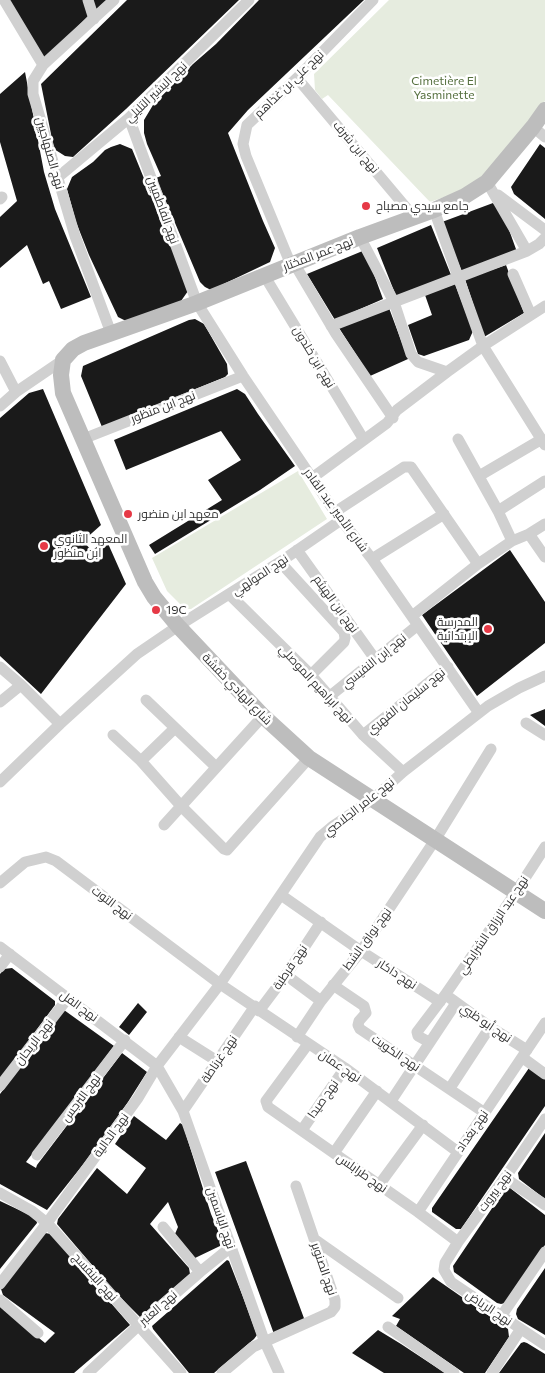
<!DOCTYPE html>
<html>
<head>
<meta charset="utf-8">
<style>
  body { margin:0 }
  canvas { display:block; background:#fff }
</style>
</head>
<body>
<canvas width="545" height="1373"></canvas>
<script>
const ctx = document.querySelector('canvas').getContext('2d');
ctx.lineJoin = 'round';
function paint(path, color) { ctx.fillStyle = color; ctx.fill(path, 'evenodd'); }
const toPath = rows => new Path2D(rows.map(r => 'M' + r).join(''));
function strokePath(path, color, width, dash) { ctx.strokeStyle = color; ctx.lineWidth = width; ctx.lineCap = dash ? 'butt' : 'round'; ctx.setLineDash(dash || []); ctx.stroke(path); }
function label(font, color, halo, rows, align = 'center') {
  ctx.font = font + ' Commissioner,Cairo,sans-serif'; ctx.lineWidth = 5; ctx.setLineDash([]); ctx.textBaseline = 'middle'; ctx.strokeStyle = halo; ctx.fillStyle = color; for (const [text, x, y, turn = 0] of rows) {
    ctx.save(); ctx.translate(x, y); ctx.rotate((+turn || 0) * Math.PI / 180); ctx.textAlign = isNaN(turn) ? turn : align; if (halo) ctx.strokeText(text, 0, 0); ctx.fillText(text, 0, 0); ctx.restore();
  }
}
paint(toPath([
  [389,0,545,0,545,101,498,164,481,180,459,192,430,202,328,95,322,99,315,90,314,74],
  [298,471,327,519,191,609,185,609,167,591,152,558]
]), '#e6ecdf');
paint(toPath([
  [9,0,84,0,90,14,44,61],
  [92,0,107,0,96,10],
  [127,0,239,0,126,109,73,157,65,156,54,149,41,84],
  [259,0,364,0,248,110,228,133,263,221,275,248,270,262,211,290,205,287,200,282,156,178,161,176,147,144,144,133,144,120,153,105,193,64,216,44],
  [25,72,44,172,55,209,91,297,61,309,49,281,43,284,27,245,0,268,0,217,17,201,0,142,0,94],
  [120,144,132,149,181,269,188,291,181,301,126,321,118,317,89,255,76,222,67,189,72,177,93,162,105,150,111,147],
  [540,144,545,148,545,219,514,194,511,187],
  [493,203,503,213,517,252,462,272,442,222],
  [431,225,451,275,396,296,377,248],
  [365,250,383,299,335,320,307,274],
  [506,265,524,313,484,337,465,279],
  [455,284,473,331,469,340,424,356,418,354,408,325,432,315,425,295],
  [389,308,408,359,370,376,339,328],
  [195,319,204,324,227,364,228,374,225,377,102,427,81,376,83,366,189,320],
  [43,389,101,525,83,541,92,551,106,539,126,584,41,694,0,656,0,418,29,393],
  [237,389,245,394,258,414,295,466,260,490,155,554,149,545,222,500,208,480,241,460,221,431,126,470,114,440],
  [510,550,545,602,545,643,477,696,422,615],
  [545,709,545,726,530,715],
  [12,968,55,1001,55,1005,0,1079,0,974,4,969],
  [138,1003,147,1012,129,1035,119,1027],
  [64,1010,114,1046,26,1162,36,1168,37,1165,122,1053,147,1072,128,1102,85,1162,47,1210,0,1184,0,1094],
  [529,1068,545,1079,545,1106,461,1229,456,1229,432,1212,432,1208],
  [134,1116,166,1140,180,1123,183,1125,211,1214,222,1240,220,1246,195,1258,175,1234,178,1227,168,1202,150,1224,189,1268,190,1274,140,1317,116,1293,57,1224,58,1219,97,1168,127,1194,146,1168,115,1144],
  [545,1133,545,1199,519,1179,518,1173],
  [246,1161,305,1321,274,1334,215,1172],
  [510,1188,545,1215,545,1245,505,1303,501,1304,497,1303,454,1272,453,1266,505,1189],
  [0,1201,36,1218,37,1223,0,1269],
  [45,1233,51,1234,130,1325,74,1373,0,1373,0,1306,45,1343,55,1333,3,1295,1,1289],
  [227,1260,229,1261,243,1297,257,1335,254,1339,214,1373,189,1373,153,1329,152,1326],
  [545,1268,545,1335,518,1319,516,1314,517,1309],
  [433,1277,508,1329,509,1337,485,1373,464,1373,396,1326,400,1319,392,1316],
  [378,1330,401,1344,445,1373,384,1373,352,1353],
  [524,1342,527,1343,545,1354,545,1373,499,1373,521,1343]
]), '#1a1a1a');
strokePath(toPath([
  [4,0,43,65],
  [88,0,94,19],
  [297,78,414,217],
  [129,118,197,303,243,376,335,512,372,559,479,713],
  [533,127,545,137],
  [57,178,129,118,249,0],
  [487,182,527,251],
  [498,195,545,230],
  [0,199,2,197],
  [434,210,483,346,545,445],
  [360,237,394,302,411,354,418,362,447,372],
  [294,263,336,334,393,418],
  [291,265,246,156,243,144,247,125,297,78,373,0],
  [513,274,531,315],
  [264,275,364,440],
  [331,326,527,251,539,244,545,238],
  [111,333,75,236,33,94,33,81,43,65,114,0],
  [0,361,16,392],
  [0,406,16,392,63,360],
  [83,439,243,376],
  [458,439,498,511,512,541],
  [479,476,542,439],
  [312,478,387,423,397,410,447,372,483,346,545,306],
  [498,511,545,481],
  [335,512,404,467,411,467,478,564],
  [529,534,545,557],
  [297,550,375,659],
  [372,559,444,514],
  [280,562,344,632,345,638,344,642,311,675],
  [230,595,311,675,363,735,403,772],
  [412,616,478,564,512,541,529,534,545,524],
  [0,667,21,685,60,724],
  [330,696,418,625],
  [146,700,216,767],
  [0,702,21,685],
  [526,723,545,735],
  [113,735,141,761,181,806,224,849,227,850,309,758],
  [363,735,448,667],
  [141,761,175,728],
  [0,782,60,724,137,654,178,626,280,562,341,520],
  [164,825,263,716],
  [0,883,25,862,46,857,56,861,220,984,345,1068,458,1152],
  [281,895,361,951,440,1002],
  [0,947,157,1066,183,1111,264,1340,279,1373],
  [0,967,10,954],
  [286,975,321,1001],
  [333,985,364,1006,366,1013,359,1021,358,1025,360,1029,485,1113],
  [450,998,490,1027,527,1050],
  [259,1011,286,975,321,922],
  [179,1037,217,1061],
  [297,1037,321,1001,361,951,435,840,491,749],
  [429,1042,418,1036,417,1032,445,995,516,892,545,847],
  [308,1044,266,1101,268,1107,418,1212,458,1242],
  [523,1058,545,1074],
  [0,1086,68,998],
  [450,1088,490,1027],
  [391,1101,456,1003],
  [183,1111,255,1006],
  [545,1119,505,1178,458,1242,445,1263,444,1270,451,1282,545,1345],
  [302,1130,345,1068],
  [334,1153,377,1091],
  [37,1155,125,1040],
  [505,1178,545,1205],
  [379,1185,423,1125],
  [0,1193,32,1211,47,1223,181,1373],
  [418,1212,545,1023],
  [163,1227,200,1272],
  [314,1239,398,1298],
  [0,1284,47,1223,138,1098,157,1066,220,984,320,837,333,826,373,799,403,772,488,706,519,688,545,676],
  [0,1300,38,1333],
  [502,1315,545,1252],
  [388,1327,454,1373],
  [88,1373,138,1326,200,1272,231,1247],
  [222,1373,253,1347,331,1312,335,1307,335,1300,296,1186],
  [492,1373,520,1330]
]), '#d0d0d0', 11);
strokePath(toPath([
  [545,110,533,127,487,182,465,196,434,210,360,237,197,303,84,343,73,349,63,360,61,375,63,393,145,582,154,597,178,626,263,716,309,758,545,911]
]), '#bdbdbd', 16);
for (const [x, y, r, color] of [
  [366,206,5,"#e63946"],
  [128,514,5,"#e63946"],
  [44,546,5,"#e63946"],
  [156,610,5,"#e63946"],
  [488,629,5,"#e63946"]
]) { const dot = new Path2D(); dot.arc(x, y, r, 0, 2 * Math.PI); ctx.fillStyle = color; ctx.fill(dot); strokePath(dot, '#fff', 2); }
label('12px', '#56703f', '#fff', [
  ["Cimetière El",444,81],
  ["Yasminette",444,95]
]);
label('12px', '#333', '#fff', [
  ["نهج علي بن غذاهم",289,84,-44],
  ["نهج البشير التليلي",156,92,-44],
  ["نهج ابن شرف",356,147,50],
  ["نهج الصنهاجيين",50,153,74],
  ["نهج الفاطميين",163,210,70],
  ["نهج عمر المختار",318,254,-21],
  ["نهج ابن خلدون",314,357,59],
  ["نهج ابن منظور",163,407,-21],
  ["شارع الأمير عبد القادر",336,510,54],
  ["نهج المولهي",260,575,-33],
  ["نهج ابن الهيثم",336,604,54],
  ["نهج إبن النفيسي",374,661,-39],
  ["نهج ابراهيم الموصلي",316,684,47],
  ["شارع الهادي خفشة",237,689,46],
  ["نهج سليمان الفهري",406,701,-39],
  ["نهج عامر الجلاصي",359,807,-38],
  ["نهج التوت",112,903,37],
  ["نهج عبد الرزاق الشرايطي",493,925,-56],
  ["نهج نواق الشط",367,939,-54],
  ["نهج قرطبة",290,967,-56],
  ["نهج داكار",397,974,33],
  ["نهج الفل",79,1006,36],
  ["نهج أبو ظبي",486,1023,34],
  ["نهج الريحان",34,1042,-52],
  ["نهج الكويت",396,1053,34],
  ["نهج غرناطة",219,1059,-56],
  ["نهج عمان",340,1066,34],
  ["نهج النرجس",81,1098,-53],
  ["نهج صيدا",323,1099,-55],
  ["نهج بغداد",472,1131,-56],
  ["نهج الدالية",111,1135,-54],
  ["نهج طرابلس",362,1173,35],
  ["نهج بيروت",495,1191,-54],
  ["نهج الياسمين",221,1218,71],
  ["نهج الصنوبر",324,1269,71],
  ["نهج البنفسج",95,1277,48],
  ["نهج العنبر",158,1308,-41],
  ["نهج الرياض",489,1308,34]
]);
label('12px', '#333', '#fff', [
  ["جامع سيدي مصباح",376,206],
  ["معهد ابن منضور",138,514],
  ["المعهد الثانوي",54,539],
  ["ابن منظور",54,553],
  ["19C",166,610],
  ["المدرسة",478,622,"right"],
  ["الإبتدائية",478,636,"right"]
], 'left');
</script>
</body>
</html>
